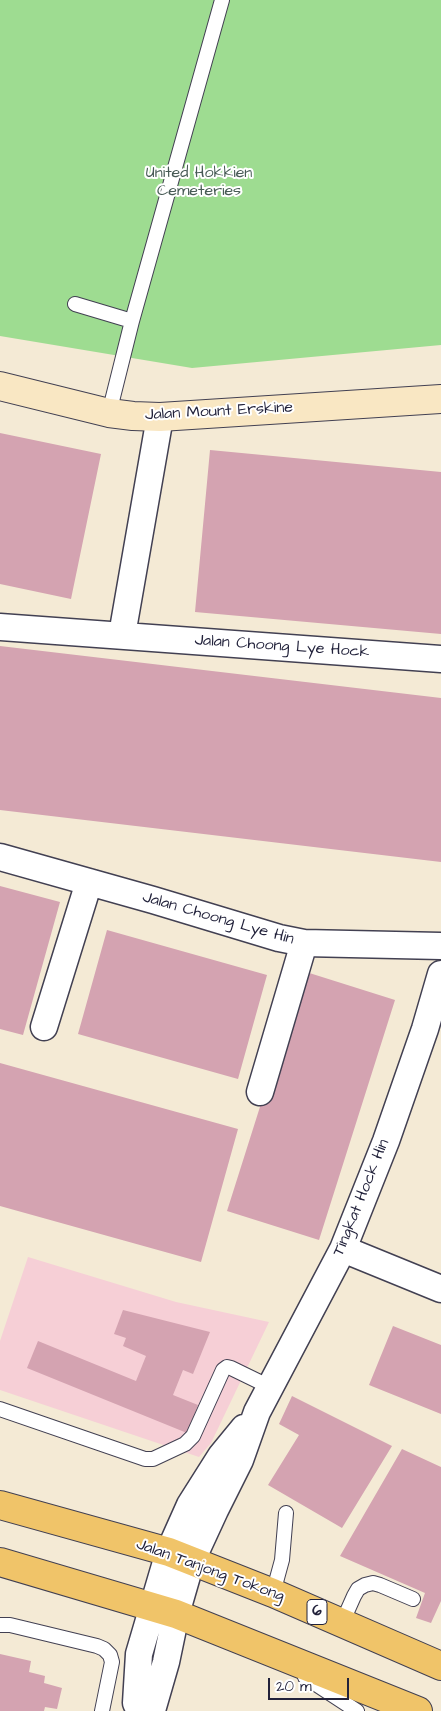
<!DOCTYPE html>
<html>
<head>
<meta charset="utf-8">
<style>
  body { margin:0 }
  #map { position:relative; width:441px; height:1711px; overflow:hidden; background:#f4ead5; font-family:"Architects Daughter",sans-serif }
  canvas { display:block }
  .scale { position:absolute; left:268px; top:1678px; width:81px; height:22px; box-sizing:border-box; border:2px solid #22223b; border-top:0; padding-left:6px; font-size:15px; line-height:18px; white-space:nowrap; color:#22223b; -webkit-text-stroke:4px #fff; paint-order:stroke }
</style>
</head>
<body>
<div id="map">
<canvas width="441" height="1711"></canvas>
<div class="scale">20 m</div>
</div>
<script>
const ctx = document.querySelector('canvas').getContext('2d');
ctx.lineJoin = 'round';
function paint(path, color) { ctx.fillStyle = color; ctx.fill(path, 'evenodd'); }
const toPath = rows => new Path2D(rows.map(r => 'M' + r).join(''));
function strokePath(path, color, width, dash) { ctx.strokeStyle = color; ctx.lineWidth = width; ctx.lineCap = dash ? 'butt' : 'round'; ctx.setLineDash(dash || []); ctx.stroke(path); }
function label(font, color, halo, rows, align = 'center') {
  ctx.font = font + ' "Architects Daughter",sans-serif'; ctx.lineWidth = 4; ctx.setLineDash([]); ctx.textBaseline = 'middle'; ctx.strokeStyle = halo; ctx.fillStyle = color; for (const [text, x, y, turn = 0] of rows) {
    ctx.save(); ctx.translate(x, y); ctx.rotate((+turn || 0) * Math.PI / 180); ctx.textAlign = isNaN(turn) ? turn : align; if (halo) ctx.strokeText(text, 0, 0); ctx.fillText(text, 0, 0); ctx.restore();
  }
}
paint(toPath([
  [28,1257,176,1302,269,1322,211,1443,199,1457,0,1390,0,1341]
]), '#f6cfd6');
paint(toPath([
  [0,0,441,0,441,345,192,368,0,336]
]), '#9edc91');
paint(toPath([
  [0,433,101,454,71,599,0,584],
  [210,450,441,472,441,634,195,612],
  [0,646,441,698,441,862,0,810],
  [0,886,60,902,23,1035,0,1029],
  [107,930,267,975,238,1079,78,1034],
  [303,971,395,1000,319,1240,227,1211],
  [0,1063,238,1129,201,1262,0,1206],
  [123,1310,210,1332,193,1374,183,1370,173,1395,198,1405,187,1433,27,1368,38,1341,136,1381,146,1356,123,1346,126,1338,114,1334],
  [393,1326,441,1345,441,1414,369,1385],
  [292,1396,392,1446,342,1528,268,1485,299,1435,279,1424],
  [402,1449,441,1467,441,1601,431,1623,416,1618,425,1593,340,1556],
  [0,1654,31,1661,29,1672,45,1676,44,1683,62,1688,57,1709,45,1707,44,1711,0,1711]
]), '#d4a3b1');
const service = toPath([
  [75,304,132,321],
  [109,413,132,321,222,0],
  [0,1409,145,1459,153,1459,185,1444,193,1436,223,1370,227,1367,231,1368,270,1387],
  [273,1593,282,1560,286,1513],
  [342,1623,354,1596,358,1589,365,1585,373,1583,380,1585,413,1599],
  [0,1625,10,1625,97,1646,104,1649,110,1655,112,1662,102,1711],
  [305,1677,357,1711]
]);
const minor = toPath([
  [0,627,441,659],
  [122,635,160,417],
  [0,857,153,900,279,938,304,943,441,946],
  [44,1027,89,882],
  [260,1092,304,943],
  [343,1249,441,1289],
  [140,1711,136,1703,139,1654,169,1552,190,1505,221,1456,244,1428],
  [150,1711,153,1707,166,1662,176,1614,191,1562,215,1510,240,1460,257,1412,343,1249,386,1141,425,1029,441,974]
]);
const secondary = toPath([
  [0,386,109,413,133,416,160,417,441,399]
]);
const primary = toPath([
  [0,1505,169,1552,273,1593,441,1666],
  [0,1562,176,1614,418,1711]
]);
strokePath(service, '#424052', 16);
strokePath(minor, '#424052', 29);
strokePath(secondary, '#424052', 30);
strokePath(primary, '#424052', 30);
strokePath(service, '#fff', 14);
strokePath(minor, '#fff', 26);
strokePath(secondary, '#f9e7c3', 28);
strokePath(primary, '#f0c469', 28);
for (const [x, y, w] of [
  [317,1612,20]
]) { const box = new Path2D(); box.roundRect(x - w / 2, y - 12.5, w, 25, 4); ctx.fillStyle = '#fff'; ctx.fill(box); strokePath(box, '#22223b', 1); }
label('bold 15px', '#22223b', null, [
  ["6",317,1612]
]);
label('16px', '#475a55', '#fff', [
  ["United Hokkien",199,174],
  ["Cemeteries",199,192]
]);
label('16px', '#22223b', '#fff', [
  ["Jalan Mount Erskine",219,412,-3],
  ["Jalan Choong Lye Hock",282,647,4],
  ["Jalan Choong Lye Hin",218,919,16],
  ["Tingkat Hock Hin",362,1198,-68],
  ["Jalan Tanjong Tokong",210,1571,20]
]);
</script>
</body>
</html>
